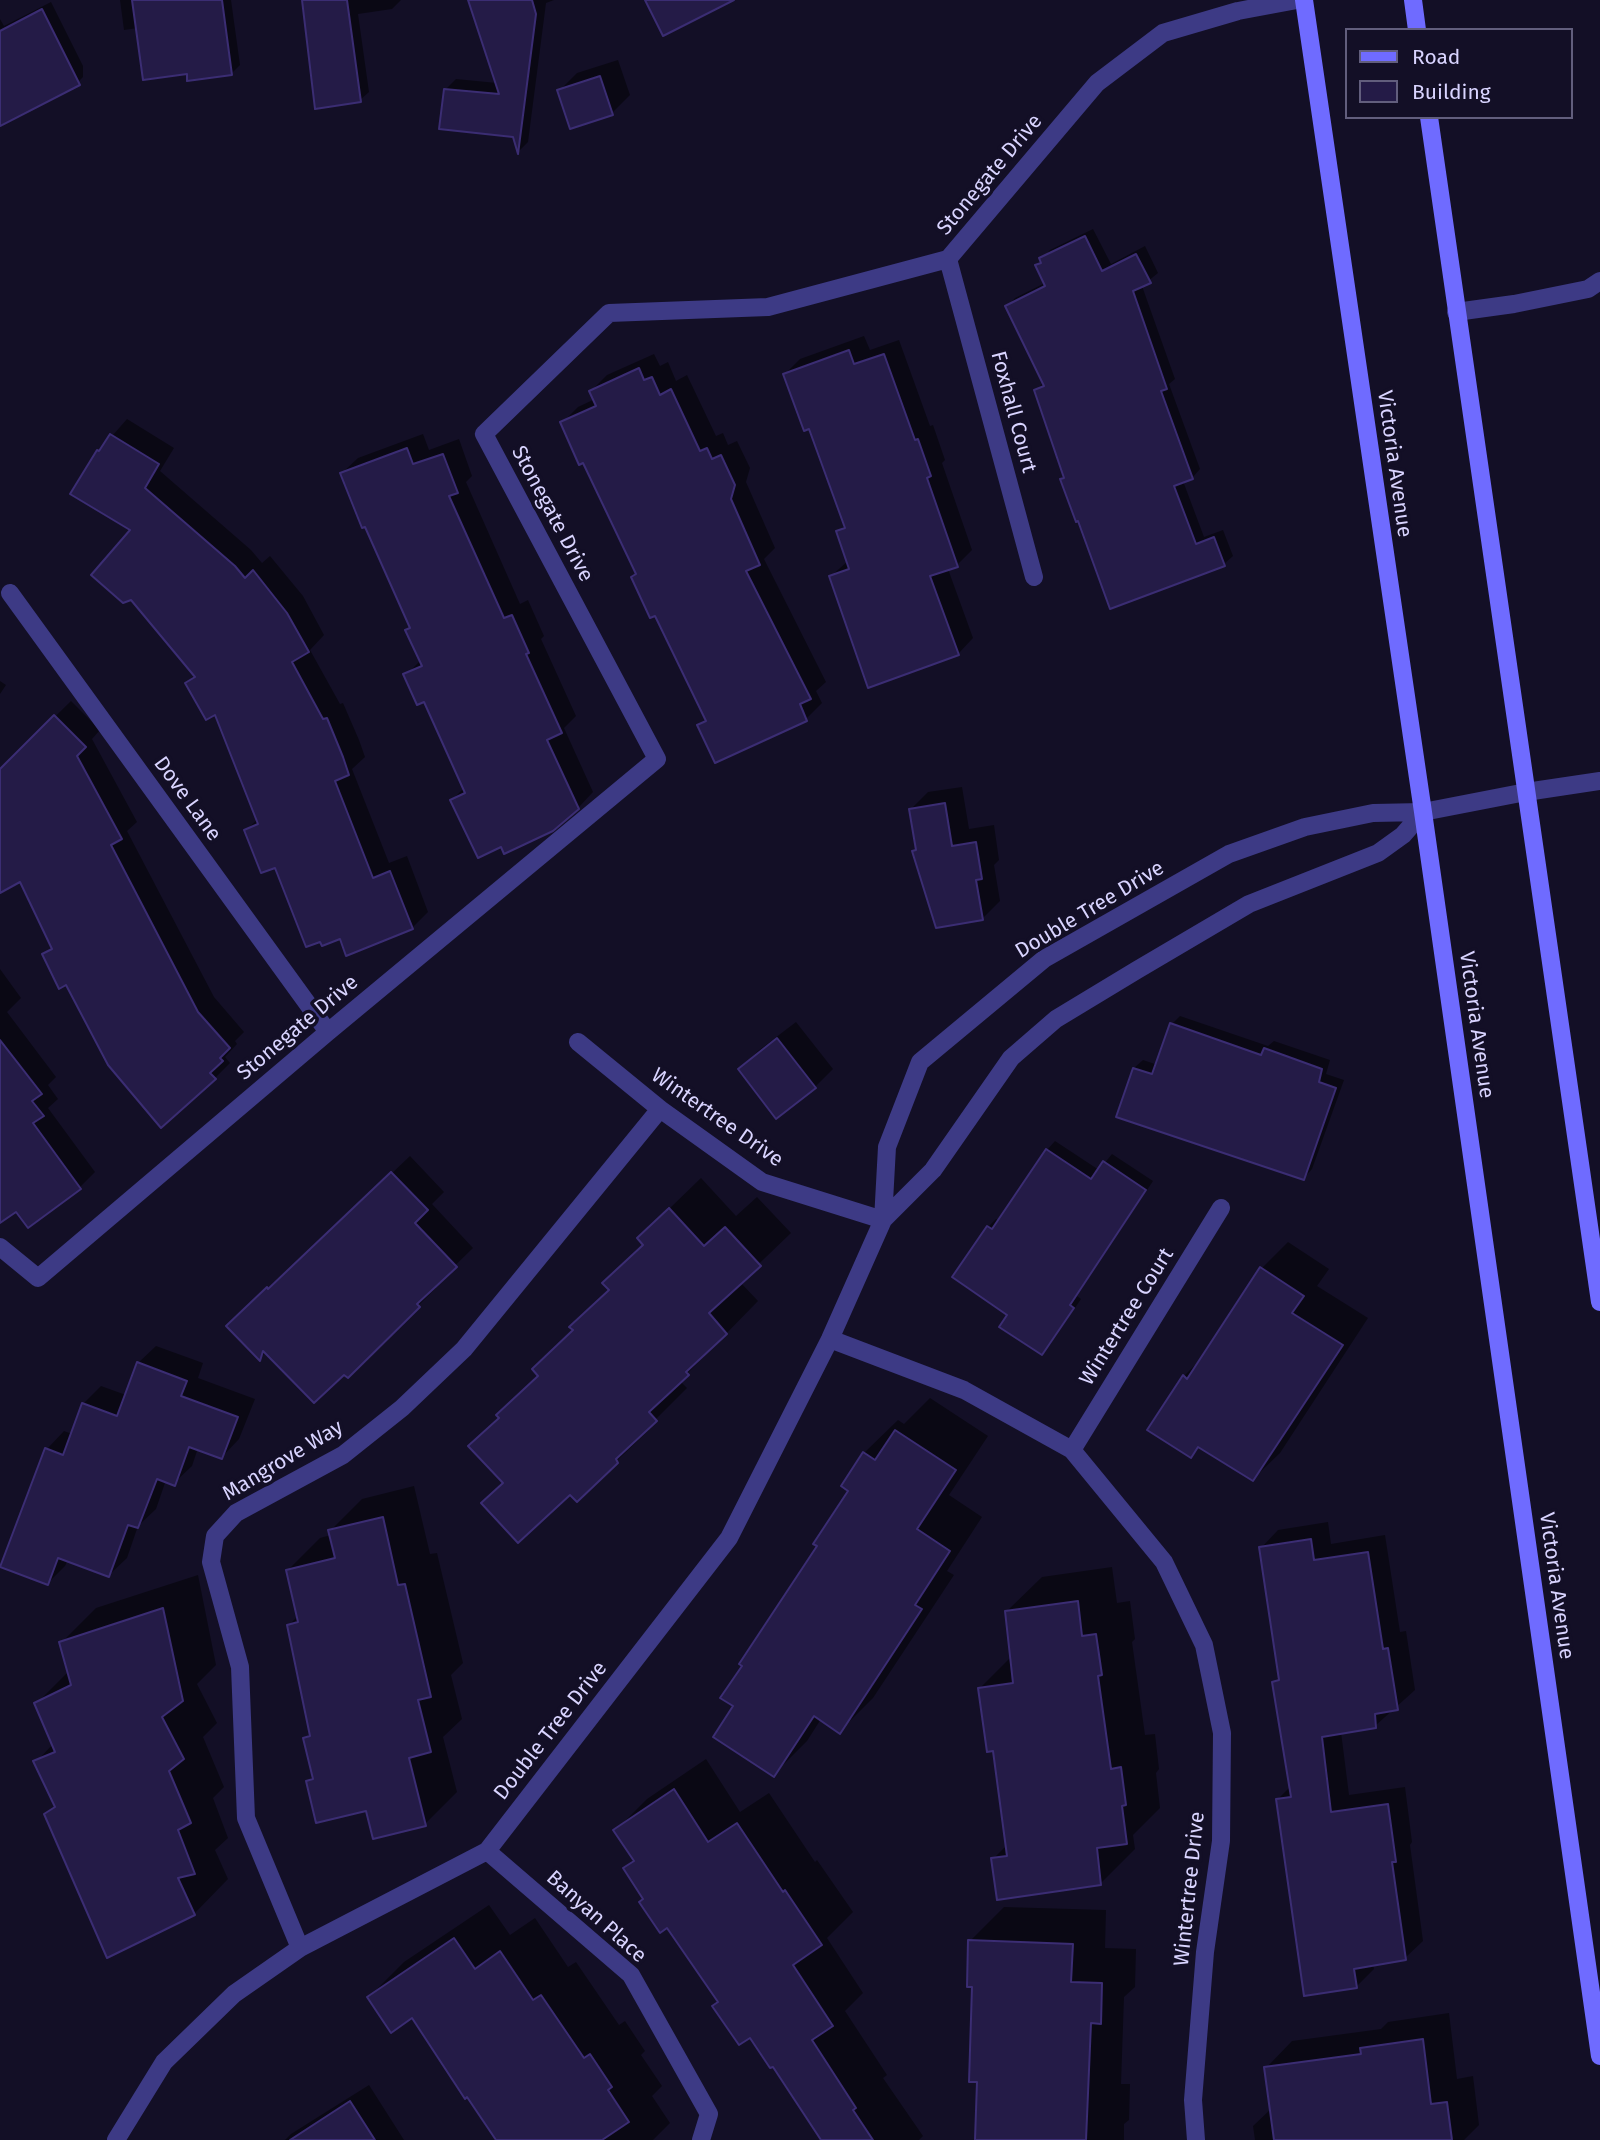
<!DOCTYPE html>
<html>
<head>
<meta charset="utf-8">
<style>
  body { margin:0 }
  #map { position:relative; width:1600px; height:2140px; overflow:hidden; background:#130f26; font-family:"Fira Sans",sans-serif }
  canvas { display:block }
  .legend { position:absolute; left:1345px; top:28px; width:228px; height:91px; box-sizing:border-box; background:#130f26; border:2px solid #625e7d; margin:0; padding:9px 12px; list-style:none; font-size:21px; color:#d9d4ff }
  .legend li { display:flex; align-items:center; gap:14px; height:35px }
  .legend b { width:35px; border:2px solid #625e7d }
</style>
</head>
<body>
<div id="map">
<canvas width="1600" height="2140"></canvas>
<ul class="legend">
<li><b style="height:9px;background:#6f6bff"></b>Road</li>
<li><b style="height:19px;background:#241b47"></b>Building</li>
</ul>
</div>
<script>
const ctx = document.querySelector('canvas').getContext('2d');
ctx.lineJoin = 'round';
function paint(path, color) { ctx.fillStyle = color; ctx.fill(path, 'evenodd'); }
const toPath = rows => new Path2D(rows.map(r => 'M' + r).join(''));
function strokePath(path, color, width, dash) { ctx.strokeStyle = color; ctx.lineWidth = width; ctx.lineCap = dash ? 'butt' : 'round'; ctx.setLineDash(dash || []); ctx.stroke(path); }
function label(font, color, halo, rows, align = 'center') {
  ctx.font = font + ' "Fira Sans",sans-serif'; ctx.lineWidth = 7; ctx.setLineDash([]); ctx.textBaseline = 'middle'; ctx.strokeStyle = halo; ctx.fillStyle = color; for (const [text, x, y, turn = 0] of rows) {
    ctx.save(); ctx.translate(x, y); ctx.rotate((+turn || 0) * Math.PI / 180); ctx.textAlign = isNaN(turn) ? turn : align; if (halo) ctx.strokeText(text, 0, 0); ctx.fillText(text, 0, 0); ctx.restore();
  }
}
paint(toPath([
  [120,0,231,0,240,65,232,73,188,72,138,28,124,30],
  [303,0,401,0,392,9,358,14,369,92,360,100],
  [470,0,554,0,546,3,528,142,519,151,514,136,446,89,456,79,497,83],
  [51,2,83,66,83,77,74,86,0,124,0,19,4,26],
  [618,60,630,95,612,113,559,91,577,73],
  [1093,229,1111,264,1145,246,1158,273,1142,286,1175,379,1169,384,1200,469,1192,478,1183,481,1204,537,1223,530,1233,556,1224,564,1111,607,1079,519,1062,480,1066,476,1036,390,1044,382,1007,307,1015,298,1045,283,1037,266,1050,250],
  [864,336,870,350,899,340,930,426,933,425,945,460,942,463,972,550,957,565,948,569,973,638,958,654,831,576,848,561,838,532,845,525,811,426,785,374,800,359],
  [654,354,660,366,668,362,676,381,687,375,716,436,723,433,728,445,737,441,750,468,746,482,775,548,764,559,826,682,816,691,822,703,806,719,699,725,707,718,584,460,562,423,578,407,595,399,591,391,607,375],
  [127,419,174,448,160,471,251,550,262,563,270,556,303,596,324,635,310,650,340,704,343,703,359,740,365,757,352,769,389,863,407,856,428,912,412,928,276,865,246,830,258,819,216,712,187,683,195,675,99,451],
  [423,434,429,450,459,439,472,476,466,482,520,604,528,600,544,636,541,639,576,716,564,728,593,792,578,808,502,844,452,800,464,788,425,700,406,675,421,660,407,630,411,627,342,473,358,458],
  [0,681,6,685,0,694],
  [71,701,100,730,92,739,137,822,127,831,214,997,244,1032,235,1041,237,1044,225,1057,230,1063,215,1078,67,983,44,954,53,946,21,880,0,870,0,771],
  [962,787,969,829,994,825,999,860,994,865,1000,901,982,919,914,851,917,848,911,809,928,792],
  [0,969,21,998,7,1012,56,1077,48,1085,58,1099,48,1108,95,1172,80,1187,28,1225,16,1209,0,1221],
  [1180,1016,1268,1046,1274,1041,1330,1060,1326,1074,1344,1080,1312,1169,1304,1178,1134,1068,1143,1060,1158,1065,1172,1024],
  [796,1022,833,1069,815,1087,777,1117,740,1069,758,1051],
  [1055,1141,1099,1170,1112,1154,1153,1181,1077,1296,1081,1299,1050,1345,1041,1353,1009,1314,988,1227,996,1219,1000,1221,1047,1150],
  [410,1156,444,1192,432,1204,473,1248,434,1286,436,1288,348,1376,266,1352,260,1358,246,1308,286,1271,287,1273],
  [701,1178,736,1216,757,1197,791,1233,740,1282,758,1301,680,1381,687,1388,647,1428,649,1430,577,1499,570,1492,505,1482,471,1446,500,1416,498,1415,539,1374,574,1329,572,1327,610,1289,645,1244,639,1238],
  [1288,1242,1329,1269,1317,1286,1368,1318,1280,1453,1253,1479,1200,1446,1190,1456,1184,1376,1203,1357,1261,1269],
  [156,1346,203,1363,198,1378,255,1399,239,1439,222,1457,198,1448,192,1466,174,1483,166,1480,156,1509,138,1526,127,1558,109,1575,68,1560,65,1566,48,1583,47,1449,64,1431,72,1434,83,1404,101,1386,126,1395,138,1363],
  [930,1398,988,1436,949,1495,982,1517,947,1571,954,1575,873,1698,840,1731,821,1719,807,1741,773,1775,736,1706,819,1545,851,1490,864,1453,898,1420,904,1424],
  [414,1486,430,1554,437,1553,463,1663,451,1675,462,1719,443,1737,457,1792,425,1824,368,1809,308,1781,314,1775,305,1739,311,1733,289,1625,298,1616,288,1570,320,1538,331,1535,330,1531,362,1499],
  [1328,1522,1331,1544,1385,1535,1400,1632,1406,1631,1415,1690,1375,1726,1341,1732,1349,1795,1405,1787,1412,1842,1410,1845,1423,1941,1405,1958,1373,1964,1374,1969,1356,1987,1277,1800,1291,1786,1274,1682,1280,1676,1261,1548,1278,1530],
  [1112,1567,1117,1603,1130,1601,1135,1639,1132,1642,1145,1735,1155,1734,1159,1769,1156,1773,1160,1808,1133,1835,1135,1849,1100,1884,993,1859,1007,1845,995,1749,980,1688,1012,1656,1007,1611,1042,1577],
  [198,1575,216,1665,197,1684,217,1723,203,1737,224,1787,213,1798,228,1838,215,1850,228,1879,194,1914,46,1815,56,1805,36,1762,53,1744,36,1704,69,1671,61,1643,96,1608],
  [706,1759,740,1812,769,1793,815,1862,817,1860,853,1912,827,1938,863,1993,845,2011,887,2075,883,2078,923,2136,919,2140,823,2140,773,2064,719,2001,668,1926,645,1898,625,1868,634,1859,616,1830,647,1799],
  [489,1905,510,1935,535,1918,568,1967,576,1962,619,2025,625,2021,645,2051,641,2055,662,2086,652,2096,670,2123,653,2140,498,2140,412,2016,369,1997,404,1962],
  [1004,1907,1106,1910,1105,1948,1136,1949,1135,1987,1124,1997,1121,2084,1130,2084,1129,2120,1124,2124,1124,2140,976,2140,979,2080,974,1986,970,1941],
  [1449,2013,1457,2079,1473,2076,1479,2125,1464,2140,1255,2140,1253,2126,1272,2108,1266,2068,1292,2041,1381,2029,1388,2022],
  [369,2085,404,2140,285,2140,291,2134]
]), '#0007');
const building = toPath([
  [132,0,222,0,232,75,187,81,187,74,143,80,132,0],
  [302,0,347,0,361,102,315,109,302,0],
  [468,0,532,0,536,14,518,154,513,137,439,129,444,89,499,94,468,0],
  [645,0,734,0,663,36,645,0],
  [42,9,80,85,0,126,0,31,42,9],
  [600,76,613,115,570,129,557,90,600,76],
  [1085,236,1102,271,1136,254,1151,283,1133,291,1167,389,1161,391,1193,479,1174,486,1196,544,1214,537,1225,566,1110,609,1078,521,1076,522,1060,479,1064,478,1034,390,1044,386,1005,306,1045,286,1035,265,1041,263,1039,258,1085,236],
  [849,350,854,364,884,354,915,440,918,439,931,476,927,478,958,567,930,576,959,655,868,688,829,576,849,569,836,531,845,528,809,429,804,431,783,374,849,350],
  [639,368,644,380,652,377,660,395,671,389,700,451,707,448,712,459,721,455,735,485,731,499,760,565,746,571,811,699,800,704,807,721,715,763,697,725,706,721,655,616,650,618,631,577,636,574,583,463,579,465,560,422,596,406,589,391,639,368],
  [110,434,159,464,145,488,235,566,245,578,253,570,287,613,309,652,292,662,323,719,327,718,343,757,349,775,335,781,373,878,390,871,413,929,346,956,340,939,322,946,320,942,306,947,275,868,261,873,244,830,258,824,215,715,206,720,185,683,195,677,131,600,123,603,91,575,130,530,70,494,97,450,99,451,110,434],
  [407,448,413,464,443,454,458,493,449,496,504,618,512,615,529,653,526,654,562,733,547,740,579,809,553,831,504,854,501,847,478,858,450,800,465,793,424,702,417,705,403,674,422,666,405,630,410,628,365,527,362,528,340,473,407,448],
  [54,715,86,747,77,756,122,839,111,845,198,1012,230,1048,220,1058,223,1061,210,1073,216,1079,161,1128,108,1065,66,985,59,989,42,954,52,949,20,882,0,893,0,769,54,715],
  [945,803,952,846,976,842,982,879,976,880,983,920,936,928,912,851,916,850,909,809,945,803],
  [1170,1023,1261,1055,1264,1048,1322,1069,1319,1082,1336,1088,1304,1180,1116,1117,1133,1068,1152,1074,1170,1023],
  [777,1038,816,1088,776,1119,738,1069,777,1038],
  [0,1040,42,1094,32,1101,44,1116,33,1123,81,1189,28,1228,16,1212,0,1223,0,1040],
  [1046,1149,1091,1179,1103,1161,1146,1190,1070,1305,1074,1308,1042,1355,999,1327,1007,1315,952,1277,987,1226,992,1229,1046,1149],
  [391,1172,428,1210,415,1223,457,1267,417,1304,420,1307,348,1378,344,1375,314,1403,263,1351,260,1361,226,1326,267,1287,268,1289,391,1172],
  [669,1208,704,1246,725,1227,761,1266,709,1313,727,1334,686,1372,689,1375,649,1412,657,1421,616,1459,618,1463,577,1502,570,1495,518,1543,481,1503,503,1483,468,1446,499,1418,496,1415,538,1376,532,1369,573,1330,569,1327,609,1290,602,1283,643,1245,637,1238,669,1208],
  [1260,1267,1304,1296,1292,1313,1343,1345,1253,1481,1198,1447,1191,1458,1147,1430,1183,1375,1187,1379,1260,1267],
  [137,1362,187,1381,181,1396,238,1417,222,1459,189,1447,175,1486,157,1479,138,1528,128,1525,109,1577,58,1558,48,1585,0,1567,45,1448,63,1455,82,1403,117,1416,137,1362],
  [895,1430,956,1470,917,1529,950,1551,915,1605,922,1609,840,1734,814,1716,774,1777,713,1737,733,1706,720,1698,742,1666,739,1664,817,1546,813,1544,848,1491,841,1486,863,1452,875,1460,895,1430],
  [383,1517,398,1585,405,1584,431,1697,418,1700,431,1752,409,1758,426,1826,373,1839,366,1811,316,1823,306,1781,313,1779,303,1738,310,1736,287,1625,298,1622,286,1570,335,1558,328,1530,383,1517],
  [1311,1539,1314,1560,1368,1552,1383,1649,1388,1648,1398,1710,1375,1714,1376,1728,1322,1737,1331,1812,1388,1804,1396,1862,1392,1862,1406,1960,1354,1969,1357,1988,1304,1996,1276,1799,1291,1797,1272,1682,1279,1680,1259,1547,1311,1539],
  [1078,1601,1082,1636,1096,1634,1102,1675,1098,1676,1111,1769,1121,1767,1126,1805,1122,1806,1127,1844,1097,1848,1101,1885,997,1900,991,1858,1007,1856,993,1751,987,1752,978,1688,1013,1683,1005,1611,1078,1601],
  [163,1608,183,1701,162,1717,184,1759,169,1771,191,1823,178,1830,195,1874,178,1878,195,1915,107,1958,44,1814,55,1807,33,1761,55,1752,34,1703,71,1685,59,1642,163,1608],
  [674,1789,708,1842,737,1823,783,1892,785,1890,822,1945,793,1965,833,2026,812,2040,856,2108,853,2110,873,2140,821,2140,773,2067,770,2068,750,2038,739,2045,712,2006,718,2002,667,1928,660,1933,639,1902,643,1899,623,1868,634,1861,613,1830,674,1789],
  [454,1938,475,1969,500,1951,533,2000,541,1995,584,2058,590,2054,612,2087,608,2090,629,2122,602,2140,496,2140,467,2097,465,2099,412,2018,391,2033,367,1997,454,1938],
  [968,1940,1073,1944,1071,1982,1102,1983,1101,2024,1091,2023,1086,2140,975,2140,977,2082,969,2082,972,1987,967,1987,968,1940],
  [1423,2039,1431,2104,1447,2102,1452,2140,1274,2140,1264,2067,1361,2054,1360,2048,1423,2039],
  [350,2101,375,2140,290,2140,350,2101]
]);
paint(building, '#241b47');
strokePath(building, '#3b2d73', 2);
strokePath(toPath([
  [1456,312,1514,304,1588,289,1600,281]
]), '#3d3a85', 18);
strokePath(toPath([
  [948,259,1034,577],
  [10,593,328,1032],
  [578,1042,660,1109,762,1182,883,1220],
  [883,1220,933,1170,1011,1058,1056,1019,1137,970,1249,904,1378,853,1403,835,1423,812],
  [0,1247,38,1278,328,1032,657,759,484,434,609,313,768,307,948,259,1097,83,1163,33,1238,11,1297,0],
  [830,1339,964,1390,1072,1450,1164,1562,1204,1645,1222,1733,1221,1841,1205,1952,1193,2100,1196,2140],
  [1072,1450,1221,1208],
  [487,1851,631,1975,709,2114,701,2140],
  [300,1948,246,1818,240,1667,211,1562,215,1536,236,1513,343,1455,402,1408,464,1349,660,1109],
  [116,2140,164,2062,234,1994,300,1948,487,1851,729,1538,830,1339,883,1220,887,1147,920,1062,1044,959,1229,854,1305,827,1373,813,1423,812,1526,792,1600,781]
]), '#3d3a85', 18);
strokePath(toPath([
  [1304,0,1423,812,1600,2056],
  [1413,0,1417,30],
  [1429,117,1600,1302]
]), '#6f6bff', 18);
label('21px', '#d9d4ff', '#130f26', [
  ["Stonegate Drive",990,175,-50],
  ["Foxhall Court",1013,412,75],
  ["Victoria Avenue",1394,464,82],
  ["Stonegate Drive",552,514,62],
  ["Dove Lane",187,799,54],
  ["Double Tree Drive",1090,910,-31],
  ["Victoria Avenue",1476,1025,82],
  ["Stonegate Drive",298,1028,-40],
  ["Wintertree Drive",717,1118,35],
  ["Wintertree Court",1127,1317,-58],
  ["Mangrove Way",283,1461,-31],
  ["Victoria Avenue",1556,1586,82],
  ["Double Tree Drive",551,1731,-52],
  ["Wintertree Drive",1190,1889,-84],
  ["Banyan Place",596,1917,42]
]);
</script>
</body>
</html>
